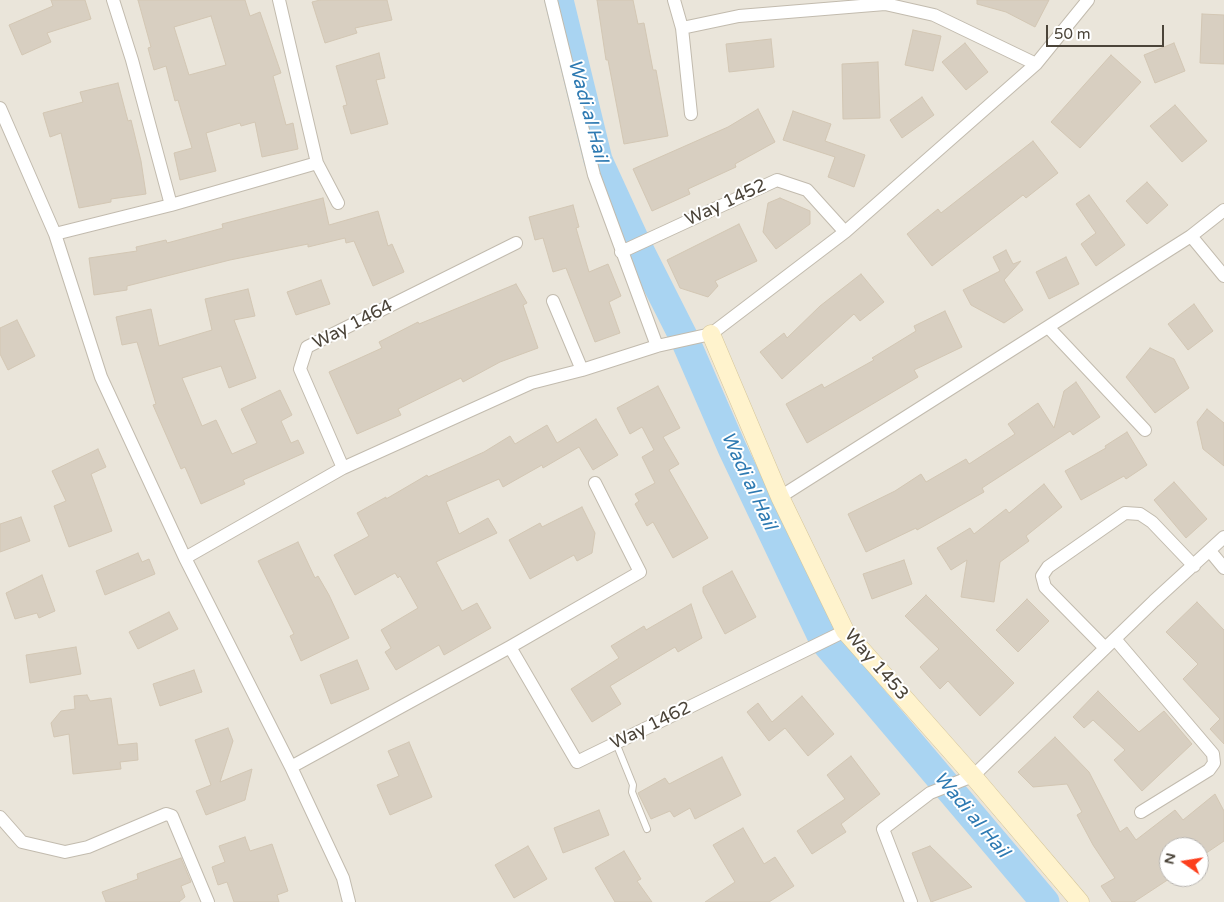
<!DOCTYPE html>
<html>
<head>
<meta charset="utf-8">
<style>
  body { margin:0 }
  #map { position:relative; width:1224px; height:902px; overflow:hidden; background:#f6f3ec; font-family:"Varela Round",sans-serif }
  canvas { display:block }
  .north { position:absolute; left:1159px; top:837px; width:50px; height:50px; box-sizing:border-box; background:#fff; border:1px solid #b7b4b0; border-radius:50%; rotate:283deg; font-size:14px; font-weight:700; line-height:20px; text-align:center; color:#4b4439 }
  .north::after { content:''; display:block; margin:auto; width:18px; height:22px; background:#fc3f1d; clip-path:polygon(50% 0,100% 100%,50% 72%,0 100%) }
  .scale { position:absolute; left:1046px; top:25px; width:118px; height:22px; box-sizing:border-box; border:2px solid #4b4439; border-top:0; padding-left:6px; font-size:15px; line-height:18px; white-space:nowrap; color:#4b4439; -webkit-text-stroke:4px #fff; paint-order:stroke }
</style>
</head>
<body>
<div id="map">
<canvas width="1224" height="902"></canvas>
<div class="north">N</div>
<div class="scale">50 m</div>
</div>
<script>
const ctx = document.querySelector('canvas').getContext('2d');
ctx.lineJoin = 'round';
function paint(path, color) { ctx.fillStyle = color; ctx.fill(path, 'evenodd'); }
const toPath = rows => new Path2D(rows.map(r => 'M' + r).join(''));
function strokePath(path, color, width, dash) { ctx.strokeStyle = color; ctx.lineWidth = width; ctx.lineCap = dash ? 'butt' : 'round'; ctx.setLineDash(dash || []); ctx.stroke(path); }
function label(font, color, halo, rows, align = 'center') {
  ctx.font = font + ' "Varela Round",sans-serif'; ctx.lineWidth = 4; ctx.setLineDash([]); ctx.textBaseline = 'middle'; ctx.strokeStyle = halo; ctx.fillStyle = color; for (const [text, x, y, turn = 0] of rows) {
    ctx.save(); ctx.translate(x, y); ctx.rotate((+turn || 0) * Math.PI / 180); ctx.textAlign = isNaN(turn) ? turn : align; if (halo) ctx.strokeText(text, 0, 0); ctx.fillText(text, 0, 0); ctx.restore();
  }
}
paint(toPath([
  [0,0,1224,0,1224,902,0,902],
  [1169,847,1199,847,1199,877,1169,877]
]), '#eae5da');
strokePath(toPath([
  [559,0,598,160,637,245,685,340,732,448,824,641,1045,902]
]), '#a9d4f2', 29);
const building = toPath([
  [51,0,85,0,91,19,47,33,51,42,22,55,9,25,53,6,51,0],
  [138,0,245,0,250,16,260,12,281,73,273,76,286,125,293,123,298,149,262,157,255,122,241,126,240,123,206,133,216,171,180,180,174,153,192,148,178,100,175,101,166,66,154,70,148,48,151,47,138,0],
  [211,16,226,65,189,75,174,27,211,16],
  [320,0,387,0,392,20,355,28,357,33,325,43,312,2,320,0],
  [597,0,633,0,638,24,644,23,653,70,656,70,668,136,624,144,608,60,606,60,597,0],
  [977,0,1049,0,1035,27,1006,12,977,4,977,0],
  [1202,14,1224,15,1224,64,1200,63,1202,14],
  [913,30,941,36,933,71,905,65,913,30],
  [771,39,774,67,729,72,726,44,771,39],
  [965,43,988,72,966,90,942,62,965,43],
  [1174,43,1185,71,1155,83,1144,55,1174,43],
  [379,53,385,78,376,80,388,124,351,134,343,106,347,105,336,66,379,53],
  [1111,55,1141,82,1080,148,1051,122,1111,55],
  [878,62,880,118,843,119,842,64,878,62],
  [118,83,128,121,131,120,141,161,146,194,111,199,111,202,79,208,61,133,50,137,43,113,83,102,80,92,118,83],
  [922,97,934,115,902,138,890,120,922,97],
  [1175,105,1207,141,1182,162,1150,126,1175,105],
  [758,109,775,142,735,164,736,167,688,189,690,194,652,211,633,169,728,127,758,109],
  [793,111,831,124,825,141,865,155,854,187,828,177,835,157,783,140,793,111],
  [1033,141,1058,173,1026,198,1023,195,932,266,907,234,938,209,941,213,1033,141],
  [1147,182,1168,205,1147,224,1126,201,1147,182],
  [1089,195,1125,245,1096,266,1081,244,1096,233,1076,204,1089,195],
  [323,198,329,225,378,211,388,246,392,244,404,272,373,286,354,241,346,243,345,238,308,247,308,244,230,260,127,286,127,290,94,295,89,258,137,251,136,247,166,240,167,243,223,228,222,224,323,198],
  [780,198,810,211,810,224,776,249,763,232,768,203,780,198],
  [573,205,579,227,576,228,589,272,608,264,621,296,609,302,620,333,595,342,566,268,553,272,543,238,535,240,529,217,573,205],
  [739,224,757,261,715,281,718,286,708,297,680,288,667,260,739,224],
  [1006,250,1013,264,1021,261,1004,280,1023,310,1004,323,971,305,963,290,1000,271,993,257,1006,250],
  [1066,257,1079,284,1049,299,1036,272,1066,257],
  [861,274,884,302,860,321,854,314,782,379,760,352,784,333,787,338,820,306,861,274],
  [321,280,330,304,296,315,287,292,321,280],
  [516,284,527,303,523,305,538,348,500,362,463,382,461,378,398,409,401,415,357,434,329,372,382,348,379,342,418,322,419,324,516,284],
  [248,289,255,316,234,320,256,378,229,388,221,366,182,378,202,426,216,420,232,454,257,443,241,409,280,390,292,415,281,421,291,443,298,440,304,453,243,480,245,484,201,504,185,467,181,469,153,405,156,404,137,342,122,345,116,317,151,309,159,346,212,330,205,299,248,289],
  [1194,304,1213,331,1188,350,1168,324,1194,304],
  [945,311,962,347,914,370,918,377,807,443,786,404,822,384,824,388,874,360,872,358,916,331,914,326,945,311],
  [17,320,35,356,8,370,0,354,0,328,17,320],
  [1150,348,1174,359,1189,388,1155,413,1126,377,1150,348],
  [1076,382,1100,417,1073,435,1070,431,982,488,984,492,944,515,917,530,916,528,866,552,848,514,895,491,921,474,926,482,966,459,969,464,1015,434,1008,424,1038,403,1054,428,1064,391,1076,382],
  [658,386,680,428,663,437,679,464,669,470,708,538,673,558,653,522,647,526,635,504,639,501,635,494,655,483,642,457,654,450,642,427,630,434,617,408,658,386],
  [1207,409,1224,423,1224,466,1203,449,1197,422,1207,409],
  [596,419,618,455,593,470,579,447,543,468,542,465,503,487,499,479,446,502,459,534,488,518,497,533,436,562,462,611,477,603,491,628,444,655,439,645,396,670,385,652,391,648,381,630,418,608,400,576,398,578,395,573,355,595,334,555,369,536,357,513,386,497,386,499,427,475,428,477,484,452,510,436,515,444,547,425,557,443,596,419],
  [1127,432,1147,465,1126,479,1124,476,1081,500,1065,471,1106,448,1105,446,1127,432],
  [98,449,106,467,91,474,112,531,69,547,54,506,66,501,52,471,98,449],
  [1174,482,1207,519,1186,538,1154,500,1174,482],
  [1044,484,1062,507,1026,536,1029,541,1000,562,994,602,961,597,967,560,951,570,937,548,970,528,974,534,1006,509,1009,513,1044,484],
  [582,507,595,533,592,553,577,561,574,555,530,579,509,540,540,523,542,527,582,507],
  [21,517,30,541,0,552,0,524,21,517],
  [298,542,315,578,318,576,329,595,349,638,301,661,290,636,294,634,258,561,298,542],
  [138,553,142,562,149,559,155,574,105,595,96,571,138,553],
  [904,560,912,584,872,599,863,574,904,560],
  [732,571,756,617,725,634,703,592,703,587,732,571],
  [42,575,55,611,39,618,37,613,15,619,6,593,42,575],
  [926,595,1014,683,980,716,948,681,940,689,920,667,939,649,905,616,926,595],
  [1027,599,1049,621,1018,652,996,630,1027,599],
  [1197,602,1224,630,1224,744,1210,729,1220,719,1183,679,1198,664,1166,632,1197,602],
  [691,604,702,638,678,652,675,647,610,686,621,704,592,722,571,689,619,658,611,646,644,626,646,630,691,604],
  [169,612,178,629,138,649,129,632,169,612],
  [76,647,81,674,30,683,26,655,76,647],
  [357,660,369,689,331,704,320,675,357,660],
  [194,670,202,692,160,706,153,684,194,670],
  [1098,691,1139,732,1164,711,1192,744,1142,791,1114,760,1125,750,1093,720,1084,728,1073,717,1098,691],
  [87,695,90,701,111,698,118,745,137,743,138,760,120,762,121,769,73,774,69,734,54,737,51,723,61,711,75,709,74,696,87,695],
  [802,696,834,734,808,756,785,728,769,741,747,712,758,703,772,722,802,696],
  [228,728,233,741,220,782,252,769,245,800,206,815,196,791,211,785,195,740,228,728],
  [1055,737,1089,772,1120,832,1127,827,1136,840,1175,810,1183,820,1215,794,1224,811,1224,841,1199,858,1199,847,1169,847,1169,879,1134,902,1112,902,1101,886,1115,878,1093,845,1077,815,1082,812,1067,784,1033,787,1018,772,1055,737],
  [409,742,432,797,390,815,377,785,399,776,388,751,409,742],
  [851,756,880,794,841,824,846,832,812,854,797,831,845,799,827,775,851,756],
  [722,757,741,795,695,819,690,808,674,817,670,811,651,819,638,793,665,778,669,784,722,757],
  [599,810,609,835,563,853,554,828,599,810],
  [743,828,764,864,775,857,794,886,769,902,705,902,735,882,713,845,743,828],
  [245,837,250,851,272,844,288,891,277,895,279,902,234,902,227,882,218,885,212,867,225,862,219,846,245,837],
  [528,846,547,879,514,898,495,865,528,846],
  [930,846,972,887,931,902,912,853,930,846],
  [624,851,641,879,637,881,652,902,615,902,595,868,624,851],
  [181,858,191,882,181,886,185,897,179,902,106,902,102,892,138,879,137,874,181,858]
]);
paint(building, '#d8cfc1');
strokePath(building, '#d3c7b4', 1);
const lane = toPath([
  [616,743,633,785,632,792,647,829]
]);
const street = toPath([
  [113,0,132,60,171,205],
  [279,0,317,163,338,203],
  [551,0,594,175,657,346],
  [674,0,682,28,691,114],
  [682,28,739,16,885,4,934,15,1036,64],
  [0,108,55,234,101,377,185,558,291,767,343,878,349,902],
  [55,234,171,205,317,163],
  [1191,236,1224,276],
  [621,252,777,180,807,190,845,232],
  [553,301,582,370],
  [1048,327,1145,430],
  [343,468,300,369,307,347,516,243],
  [780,497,1191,236,1224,210],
  [1210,551,1224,568],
  [185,558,343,468,531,383,582,370,657,346,711,334,845,232,1036,64,1088,0],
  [1115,639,1213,754,1214,763,1209,770,1141,812],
  [510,647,577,762,845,631],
  [1105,648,1045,587,1042,576,1048,567,1125,513,1140,514,1152,522,1194,566],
  [291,767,510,647,640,572,595,483],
  [0,817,22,842,65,852,88,847,166,814,172,816,208,902],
  [911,902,883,829,930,793,973,776,1154,601,1224,537]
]);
const secondary = toPath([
  [711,334,780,497,845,631,973,776,1080,902]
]);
strokePath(lane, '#c2bbae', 8);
strokePath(street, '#c2bbae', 14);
strokePath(secondary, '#d6c79b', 19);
strokePath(lane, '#fff', 6);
strokePath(street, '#fff', 12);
strokePath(secondary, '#fff3cd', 18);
label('18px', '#4b4439', '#fff', [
  ["Way 1452",726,203,-25],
  ["Way 1464",353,325,-27],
  ["Way 1453",876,665,49],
  ["Way 1462",651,726,-26]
]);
label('italic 19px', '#2e7ab2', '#fff', [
  ["Wadi al Hail",587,111,75],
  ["Wadi al Hail",748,481,65],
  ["Wadi al Hail",971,815,50]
]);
</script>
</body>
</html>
